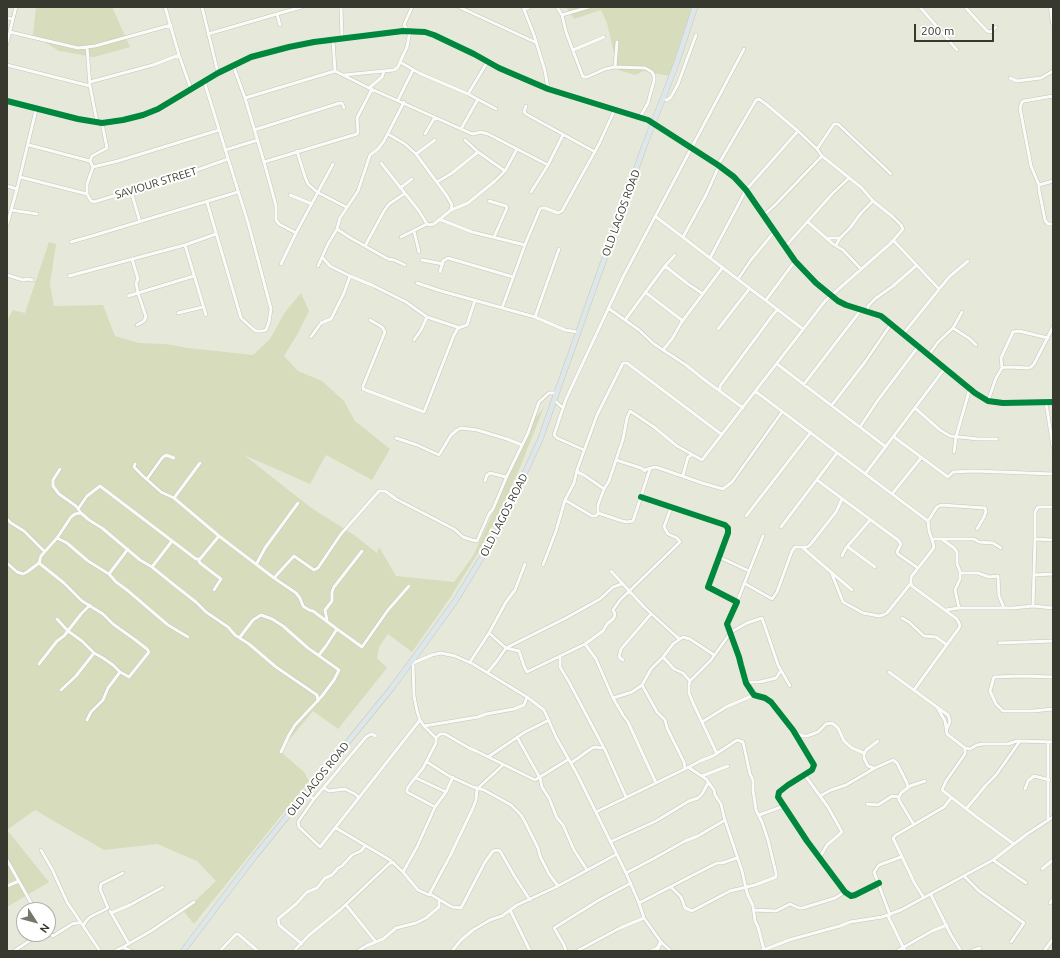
<!DOCTYPE html>
<html>
<head>
<meta charset="utf-8">
<style>
  body { margin:0 }
  #map { position:relative; width:1060px; height:958px; overflow:hidden; background:#e6e9d9; font-family:Ubuntu,sans-serif }
  canvas { display:block }
  .frame { position:absolute; inset:0; border:8px solid #37392e; pointer-events:none }
  .north { position:absolute; left:16px; top:902px; width:40px; height:40px; box-sizing:border-box; background:#fff; border:1px solid #afb0ab; border-radius:50%; rotate:126deg; font-size:11px; font-weight:700; line-height:16px; text-align:center; color:#37392e }
  .north::after { content:''; display:block; margin:auto; width:14px; height:18px; background:#74776a; clip-path:polygon(50% 0,100% 100%,50% 72%,0 100%) }
  .scale { position:absolute; left:914px; top:24px; width:80px; height:18px; box-sizing:border-box; border:2px solid #37392e; border-top:0; padding-left:5px; font-size:12px; line-height:14px; white-space:nowrap; color:#37392e; -webkit-text-stroke:3px #fff; paint-order:stroke }
</style>
</head>
<body>
<div id="map">
<canvas width="1060" height="958"></canvas>
<div class="frame"></div>
<div class="north">N</div>
<div class="scale">200 m</div>
</div>
<script>
const ctx = document.querySelector('canvas').getContext('2d');
ctx.lineJoin = 'round';
function paint(path, color) { ctx.fillStyle = color; ctx.fill(path, 'evenodd'); }
const toPath = rows => new Path2D(rows.map(r => 'M' + r).join(''));
function strokePath(path, color, width, dash) { ctx.strokeStyle = color; ctx.lineWidth = width; ctx.lineCap = dash ? 'butt' : 'round'; ctx.setLineDash(dash || []); ctx.stroke(path); }
function label(font, color, halo, rows, align = 'center') {
  ctx.font = font + ' Ubuntu,sans-serif'; ctx.lineWidth = 4; ctx.setLineDash([]); ctx.textBaseline = 'middle'; ctx.strokeStyle = halo; ctx.fillStyle = color; for (const [text, x, y, turn = 0] of rows) {
    ctx.save(); ctx.translate(x, y); ctx.rotate((+turn || 0) * Math.PI / 180); ctx.textAlign = isNaN(turn) ? turn : align; if (halo) ctx.strokeText(text, 0, 0); ctx.fillText(text, 0, 0); ctx.restore();
  }
}
paint(toPath([
  [36,7,112,7,130,47,94,57,59,51,33,35],
  [566,7,692,7,669,76,644,71,635,75,618,70,607,23,601,10,574,19],
  [49,242,56,244,50,284,54,306,103,305,115,336,139,343,166,344,188,348,253,355,270,339,285,312,301,293,309,311,298,333,284,356,298,371,322,381,344,401,355,421,390,449,372,480,326,455,310,484,244,455,310,507,354,535,377,553,379,547,396,576,454,582,473,556,498,502,529,426,544,407,521,465,502,507,478,553,450,598,412,652,388,634,379,647,377,658,387,668,338,729,313,711,280,751,304,772,309,781,194,924,184,912,216,881,197,861,157,844,104,850,35,810,7,830,7,321,13,310,25,313],
  [7,830,49,882,7,907]
]), '#d7dcbc');
const minor = toPath([
  [165,7,179,55,191,89],
  [202,7,218,73],
  [341,7,342,39],
  [459,7,537,43],
  [523,7,534,35,545,71,548,89],
  [557,7,562,15,566,32,583,77,587,77,605,69,615,67,645,68,652,72,654,76,654,81,650,95,648,103,640,117],
  [920,7,957,50],
  [965,7,987,31,991,32,996,27],
  [524,10,530,7],
  [562,15,589,7],
  [7,18,13,19],
  [280,25,277,14,302,7],
  [408,31,404,25,412,7],
  [410,31,407,47,400,62,419,73,468,94,496,109],
  [10,32,78,48,95,46,171,25],
  [208,34,277,14],
  [333,40,335,71],
  [7,43,16,7],
  [87,47,90,86,97,122],
  [573,50,604,37],
  [7,65,90,86],
  [233,65,245,98,264,162,276,206,276,220,279,224,296,233,281,264],
  [615,67,617,42],
  [344,75,394,70,398,67,400,62],
  [1010,78,1017,81,1041,78,1053,71],
  [204,81,249,226,271,309,269,322,266,330,262,331,256,331,252,328,241,318,207,202],
  [90,82,153,65,179,55],
  [369,88,382,77,384,71],
  [468,94,488,61],
  [1053,96,1024,101,1022,102,1020,108,1031,166,1039,185,1039,190,1045,220,1048,224,1053,224],
  [245,98,335,71,369,88,470,133,473,134,481,132,488,134,548,165],
  [662,99,667,100,671,97,678,84,696,35],
  [398,100,413,70],
  [526,106,524,112,526,114,595,152],
  [461,129,478,99],
  [254,130,340,103,342,103,344,108],
  [388,134,405,144,416,154,447,196,452,205,451,210],
  [425,134,435,117],
  [465,140,478,152,505,171],
  [29,145,90,161],
  [817,149,834,124,838,124,891,174],
  [225,150,258,140],
  [297,151,305,177,308,184,317,192,346,207],
  [416,154,435,140],
  [264,162,357,134,358,132,357,118,372,89],
  [381,163,419,211,427,224,430,225,434,224,451,210,468,203,495,181,505,171,517,149],
  [93,167,118,161,219,130],
  [20,177,87,194],
  [437,182,452,173,478,152],
  [1039,185,1053,181],
  [7,186,17,189],
  [400,188,412,179],
  [131,191,140,222],
  [531,192,548,165,563,135],
  [87,194,91,201,94,202,197,170,228,159],
  [87,194,87,184,93,167,90,161,92,156,107,148,102,123],
  [290,195,312,204],
  [489,201,506,206,507,208,494,237],
  [11,210,37,214],
  [764,215,775,205,822,156],
  [655,216,803,329],
  [439,219,472,232,525,245],
  [808,222,833,244,843,250,861,269],
  [7,225,17,189,36,110],
  [337,229,349,237,388,259,394,260,405,265],
  [414,231,419,252],
  [296,233,333,164],
  [401,237,427,224],
  [683,237,706,195,719,166],
  [828,238,840,238],
  [893,240,939,289],
  [71,242,92,236,238,192],
  [185,245,206,315],
  [836,245,840,238,850,228,861,213,873,201],
  [365,246,384,211,389,204,404,194],
  [785,247,832,194,849,178],
  [322,257,330,266,350,276,374,286,406,302,427,317,460,328],
  [710,258,746,190,798,131],
  [422,260,443,264],
  [318,266,328,244,337,229,340,218,358,191,370,155,378,149,384,141,404,102],
  [665,266,688,284,703,294],
  [440,272,443,261,448,258,513,277],
  [7,275,23,280,27,279,32,280],
  [69,276,185,245,216,234],
  [738,279,751,260,775,231],
  [417,283,441,291,535,317,565,330,578,332],
  [645,292,683,321],
  [128,296,138,293,136,283,138,279,132,259],
  [766,300,795,261],
  [502,308,526,242,540,209,542,208,545,208,558,213,562,211,599,144,615,109],
  [608,308,639,330,654,344,686,365,706,381,743,408],
  [867,312,868,306,876,298,893,286,917,265],
  [178,313,203,307],
  [535,317,559,249],
  [370,320,382,327,385,332,363,386,363,389,424,412,454,335,458,328,467,325,475,300],
  [625,320,665,266,675,255],
  [137,325,144,321,146,317,138,293,194,276],
  [953,328,970,339,976,345],
  [718,329,750,288],
  [903,334,949,277,968,261],
  [311,337,321,323,331,319,344,293,350,276],
  [414,340,421,330,427,317],
  [663,350,672,339,681,323,723,267],
  [928,356,938,342,953,328,962,312],
  [777,364,886,447],
  [1002,368,1001,358,1013,332,1019,331,1048,338],
  [804,384,861,310],
  [720,391,720,386,772,316,778,309],
  [755,391,928,521],
  [554,400,563,408],
  [988,401,996,378,1002,368,1007,367,1029,368,1031,367,1034,364,1053,327],
  [1046,403,1053,447],
  [832,405,865,362,891,324],
  [915,408,940,430,950,436,978,439,997,439],
  [860,427,878,400,918,347],
  [894,437,948,477,953,472,974,471,1053,474],
  [396,438,417,445,439,455,451,435,457,430,461,428,477,430,507,439,522,445],
  [584,450,557,438,554,435,566,399,623,277,744,49],
  [954,452,956,437,970,388],
  [616,460,641,468,645,471],
  [200,463,174,498,219,536],
  [135,464,134,467,143,476,161,492,174,498],
  [60,469,53,480,53,486,59,494,76,506,81,513,89,520,102,528,140,560,152,567,178,588,196,602,206,612,228,627,235,635,249,644,276,667,317,695,318,701],
  [577,470,579,473,584,475,604,489],
  [644,470,655,467,659,468,702,483,723,489,732,482,782,412],
  [865,474,945,368],
  [683,475,688,457,692,455],
  [147,479,162,458,166,455,174,458],
  [817,480,898,540,901,544,897,552,898,554,918,568],
  [485,481,487,475,490,473,506,477],
  [892,494,921,458],
  [641,497,725,525,728,528,728,533,708,587,737,602,727,624,739,657,741,665,746,683,754,695,765,698,771,702,793,730,814,765,812,770,788,785,779,792,778,797,807,841,845,892,851,896,855,895,879,883],
  [565,500,592,516,596,516,598,513],
  [78,509,87,496,100,486,196,559,200,559,219,536,257,565],
  [598,513,598,505,604,489,609,481,623,439,627,418,630,411,654,427,677,446,702,460,825,301,891,243,903,229,901,225,893,217,873,201,862,188,822,156,817,149,798,131,766,104,759,99,756,100,718,165],
  [598,513,622,521,627,522,633,521,650,469],
  [746,516,811,432],
  [7,519,11,523,24,531,44,551],
  [781,527,837,453],
  [57,538,67,543,88,561,109,574,128,549],
  [932,539,974,539,979,542,993,543,1001,548],
  [1035,539,1053,540],
  [943,540,954,548,957,552,957,564,960,571,960,579,955,590,959,608],
  [848,547,875,567],
  [803,548,852,590],
  [842,556,846,548,870,520],
  [719,557,749,571],
  [198,559,200,563,221,579,214,590],
  [7,563,17,572,23,574,27,572,39,563],
  [543,565,556,531,565,500,574,483,577,470,597,415,623,363,627,363,721,434],
  [152,567,172,541],
  [611,571,644,607,676,636,680,639,683,637,690,639,714,655],
  [831,572,843,602,863,613,879,616,883,615,887,613,911,583],
  [960,573,978,573,989,577,998,576,999,596,1004,608],
  [109,574,116,582,127,590,168,625,188,637],
  [1034,575,1053,574],
  [274,578,257,565,257,563,265,548,298,503],
  [744,583,772,599,777,592,792,551,795,547,807,547,810,545,836,512,842,499],
  [737,602,763,536],
  [1033,606,1035,539,1035,512,1038,507,1053,507],
  [946,610,959,608,1013,608,1033,606,1053,608],
  [902,618,909,622,924,636,936,637,947,645],
  [57,619,68,631,82,641,94,653,103,658,113,665,120,672,129,677,149,652,147,649,134,639,113,624,103,614,82,601,64,583,39,563,41,556,57,538,71,517,75,514,81,513],
  [327,620,325,610,332,601,332,592,334,587,362,551],
  [337,629,362,647,388,610,409,586],
  [489,633,506,648,519,651,524,666,527,672,585,644,603,631,607,624,614,618,615,614,613,610,620,600,680,542,677,538,668,534,664,527,671,508],
  [240,637,253,620,261,615,272,619,283,626,308,648,339,670,334,680,322,696,295,725,289,735,281,752],
  [999,643,1053,641],
  [585,644,596,659,613,698,623,715,628,722,656,783],
  [319,655,326,646,337,629,313,611,309,610,303,606,300,598,296,593,274,578,283,568,294,556,314,570,318,568,341,534,379,491,385,491,396,499,454,529,463,537,472,540,477,541,489,514,493,509,507,476,528,433,539,402,549,393,556,393],
  [560,657,560,667,569,682,606,752,626,797],
  [663,657,673,644,680,639],
  [623,660,619,657,621,649,651,614],
  [410,662,413,663,432,655,441,653,455,656,473,664,527,697,544,710,556,737,577,774,626,873,639,903,644,918,661,942,671,951],
  [470,662,489,633,506,602,515,590,525,564],
  [413,663,414,696,417,711,420,720,424,726,436,738,436,743,423,768,411,783,407,789,407,792,435,807],
  [39,664,57,641,64,636,81,614,90,605],
  [889,672,948,715,950,721,947,729],
  [487,673,497,661,506,648,566,618,600,599,613,587,622,584],
  [1053,677,1022,676,994,677,990,691,996,704,1003,711,1033,711,1053,709],
  [642,685,657,712,665,720,667,728,684,762,685,769],
  [748,685,751,682,760,682,776,678,780,672],
  [61,690,76,676,94,653],
  [914,690,959,628,960,625,957,619,912,586,911,583,911,577,933,549,934,546,929,531,928,521,937,507,941,505,985,508,986,511,984,517,977,529],
  [613,698,632,692,642,685,651,669,663,657,674,669,683,673,690,681],
  [937,707,945,721,947,734,965,748,970,749,977,745,983,744,1008,744,1017,741,1053,742],
  [87,720,91,712,103,700,108,688,120,672],
  [702,722,726,707,754,695],
  [424,726,478,717,486,714,514,709,524,705,527,697],
  [796,735,798,734,803,736,807,736,818,732,826,724,832,723,838,728,844,741,852,748,864,753],
  [517,737,540,778,542,787,549,798,557,818,563,825,574,850,587,870],
  [436,738,440,734,445,734,469,748,476,751,535,780,569,759],
  [1048,743,1048,820],
  [965,748,965,754,946,781,942,790,978,818,1014,844],
  [717,754,693,703,689,693,689,685,690,681,711,660,731,632,747,623,762,618,778,665,790,686],
  [488,757,525,732,549,720],
  [427,762,449,776,473,787,484,790,511,805,521,815,525,822,538,848,540,856,549,874,558,886],
  [571,763,592,748,595,747,601,748,603,747],
  [688,767,706,779,714,790,715,795,721,804,724,817,742,871,747,893,753,906,755,921,758,927,764,950],
  [874,768,868,766,864,758,864,755,866,750,878,741],
  [804,774,828,807,842,832,827,845,820,857],
  [702,776,728,766],
  [416,778,446,792],
  [324,788,329,791,345,789,355,794,359,798],
  [1025,789,1028,781,1034,776,1038,777,1049,780],
  [305,794,314,799,366,737,371,734,376,736],
  [820,796,831,790,846,785,875,768,893,760,897,763,907,783,908,788],
  [899,797,901,793,910,786,925,781],
  [899,797,899,800,914,825],
  [314,799,298,822,299,827,320,847,346,814,420,720],
  [867,804,878,805,892,796,899,797],
  [966,809,986,785,996,775,1020,741],
  [596,812,691,766,700,761,713,756,737,740,743,742,750,774,753,780,753,790,756,810,762,822,768,840,776,873,776,877,755,885,730,891,692,911,685,908,681,897,671,887],
  [759,815,784,806],
  [336,828,390,860,403,872,418,890,429,895,450,856,473,808,476,800,477,789,503,765],
  [610,842,656,821,689,801,698,798,702,794,708,783],
  [41,850,52,869,67,902,100,951],
  [7,860,35,910],
  [993,860,1026,883],
  [1042,869,1053,860],
  [403,872,417,847,435,807,446,792,453,777],
  [626,873,653,859,685,841,698,836,725,820],
  [964,876,979,891,1024,923,1011,942],
  [7,886,19,881],
  [430,894,452,907,461,908,485,862,493,851,498,850,500,851,515,877,530,900],
  [931,895,951,935,961,951],
  [924,898,915,884,893,838,896,835,944,807,951,798],
  [639,903,701,871,717,863,722,863,737,858],
  [1050,903,1053,899],
  [347,906,376,942],
  [510,910,530,951],
  [753,910,776,911,790,904,799,908,803,908,835,898,845,892],
  [110,911,129,944],
  [111,913,130,905,163,887],
  [890,915,874,872,879,865,901,857],
  [888,916,905,951],
  [83,926,86,921,90,917,108,908,100,889,101,884,123,873],
  [48,933,53,936,72,924,76,923,81,923],
  [302,944,279,925,278,919,296,904,307,892,317,888,325,878,332,875,338,868,342,866,352,855,361,851,365,846],
  [123,947,151,931,194,902],
  [14,951,40,934],
  [115,951,123,947,131,951],
  [220,951,236,934,238,934,258,951],
  [294,951,308,936,340,910,390,863,394,863],
  [358,951,366,946,383,939,396,928,416,923,426,918,439,907,439,900],
  [452,951,461,940,473,930,490,920,502,916,517,905,556,887,617,854],
  [566,951,564,945,554,928,599,900,631,883],
  [577,951,620,928,644,918],
  [651,951,658,948],
  [761,951,789,940,840,926,850,922,882,917,901,910,993,860,1027,834,1053,817],
  [897,951,932,931,947,925],
  [971,951,980,948],
  [1044,951,1053,939]
]);
const tertiary = toPath([
  [1051,7,1053,24],
  [7,101,78,119,102,123,123,120,143,115,158,109,218,73,251,57,289,47,314,42,403,31,425,32,434,35,474,54,499,68,548,89,648,120,718,165,734,177,746,190,795,261,816,283,838,301,846,305,881,316,886,320,975,393,988,401,1003,403,1053,402],
  [656,951,661,942]
]);
const primary = toPath([
  [183,951,255,856,391,689,420,650,456,600,498,531,540,440,644,147,677,62,695,7]
]);
strokePath(minor, '#c3c5b9', 4);
strokePath(tertiary, '#c3c5b9', 5);
strokePath(primary, '#c7c8c0', 6);
strokePath(minor, '#fbfcf9', 3);
strokePath(tertiary, '#fbfcf9', 4);
strokePath(primary, '#dde6e9', 5);
strokePath(toPath([
  [7,101,78,119,102,123,123,120,143,115,158,109,218,73,251,57,289,47,314,42,403,31,425,32,434,35,474,54,499,68,548,89,648,120,718,165,734,177,746,190,795,261,816,283,838,301,846,305,881,316,886,320,975,393,988,401,1003,403,1053,402],
  [641,497,725,525,728,528,728,533,708,587,737,602,727,624,739,657,741,665,746,683,754,695,765,698,771,702,793,730,814,765,812,770,788,785,779,792,778,797,807,841,845,892,851,896,855,895,879,883]
]), '#00873e', 6);
label('11px', '#37392e', '#fff', [
  ["SAVIOUR STREET",156,183,-17],
  ["OLD LAGOS ROAD",621,213,-70],
  ["OLD LAGOS ROAD",504,515,-63],
  ["OLD LAGOS ROAD",318,779,-51]
]);
</script>
</body>
</html>
